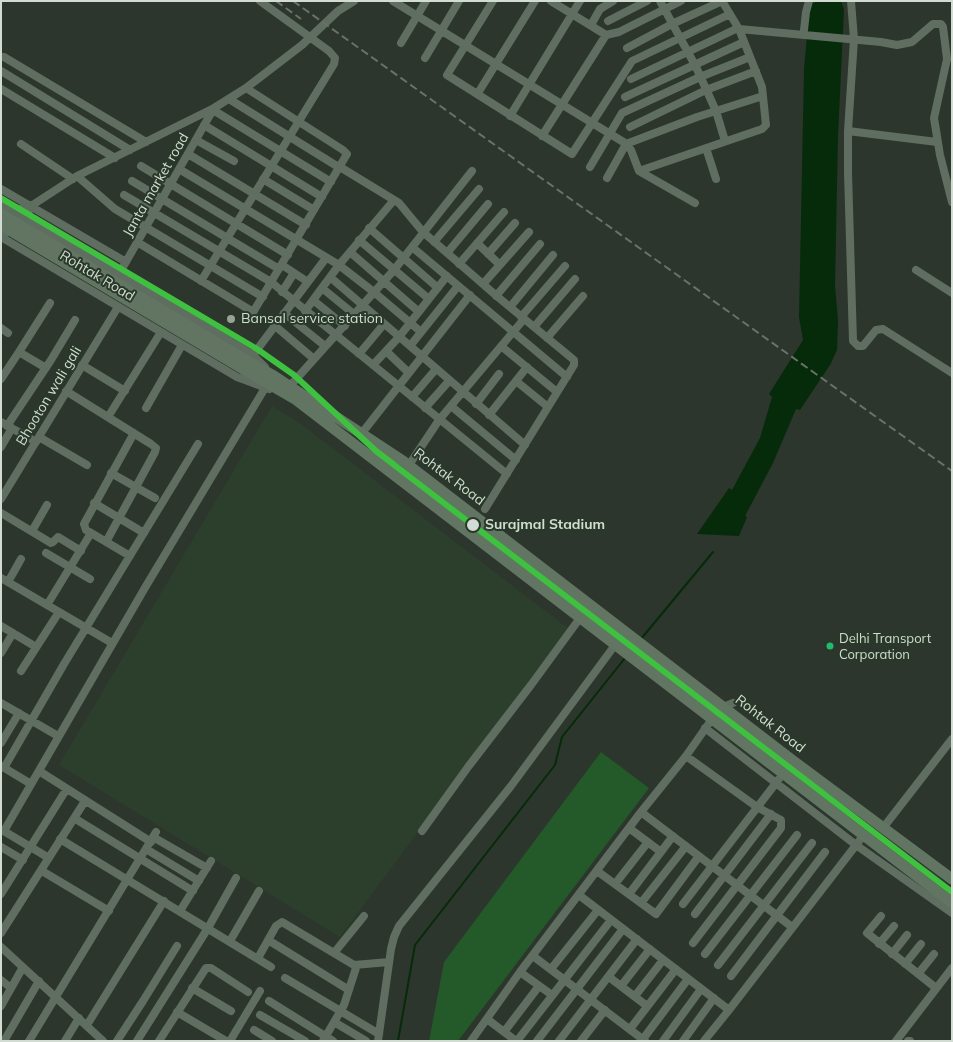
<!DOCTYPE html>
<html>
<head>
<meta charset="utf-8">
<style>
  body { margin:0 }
  #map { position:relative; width:953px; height:1042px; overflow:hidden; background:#2c362c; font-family:Mulish,sans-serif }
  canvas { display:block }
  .frame { position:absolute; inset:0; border:2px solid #d2dcd2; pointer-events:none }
</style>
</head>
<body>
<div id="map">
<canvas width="953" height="1042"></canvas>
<div class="frame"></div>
</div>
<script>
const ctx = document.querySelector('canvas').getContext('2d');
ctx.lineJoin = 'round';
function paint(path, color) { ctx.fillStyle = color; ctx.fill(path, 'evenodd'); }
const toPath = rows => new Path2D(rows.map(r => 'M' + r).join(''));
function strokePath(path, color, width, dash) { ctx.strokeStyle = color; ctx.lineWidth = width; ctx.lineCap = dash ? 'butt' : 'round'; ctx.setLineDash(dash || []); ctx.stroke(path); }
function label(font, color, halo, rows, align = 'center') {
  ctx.font = font + ' Mulish,sans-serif'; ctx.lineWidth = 4; ctx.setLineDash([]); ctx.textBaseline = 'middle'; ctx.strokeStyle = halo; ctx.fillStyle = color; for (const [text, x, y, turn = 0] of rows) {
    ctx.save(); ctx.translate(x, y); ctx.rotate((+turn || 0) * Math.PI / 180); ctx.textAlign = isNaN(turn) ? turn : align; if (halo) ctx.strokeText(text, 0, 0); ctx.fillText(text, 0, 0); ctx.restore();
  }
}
paint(toPath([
  [272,406,301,424,569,629,340,937,59,765]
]), '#2b3f2c');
paint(toPath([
  [601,752,649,788,458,1041,429,1041,444,962]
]), '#245929');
paint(toPath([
  [815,1,841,1,844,9,838,136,835,285,838,321,837,350,830,365,800,410,796,409,773,463,745,516,747,517,739,536,697,534,729,488,732,490,760,438,772,397,769,394,803,340,799,317,804,69,810,2,815,3]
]), '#062b0a');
strokePath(toPath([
  [641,639,713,552],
  [398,1041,415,945,555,765,562,737,625,658]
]), '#062b0a', 2);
strokePath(toPath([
  [393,1,625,143,631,150,639,171,695,203],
  [493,1,447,75,572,154,632,61,730,14],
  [660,1,696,67,716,111,725,141],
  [851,1,854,39,848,131,848,173,853,341,858,346,863,346,876,330,883,329,952,373],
  [608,21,647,1],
  [591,25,600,9,613,1],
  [739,29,881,42,897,45,912,42,933,24,941,24,943,27,947,59,934,118,940,155,952,202],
  [804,30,806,12,809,1],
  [606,35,619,32,681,1],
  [401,43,426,1],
  [627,48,672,24,722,1],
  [4,57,146,142],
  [425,58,459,1],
  [1,71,130,150],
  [631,79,738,28],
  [1,89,115,158],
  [478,93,535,1],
  [625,97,744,42],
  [229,99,340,168],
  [213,110,331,182],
  [510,116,580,1],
  [204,125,322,197],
  [630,127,706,90,756,71],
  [848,131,937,142],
  [542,136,606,35,551,1],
  [196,140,234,161],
  [21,144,73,179],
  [706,148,716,179],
  [188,154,306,225],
  [141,166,288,255],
  [340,167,399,203,423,232,499,298,574,360,574,365,485,509],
  [590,167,622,113,700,77,750,57],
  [179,169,339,265,375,293,421,332],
  [639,171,762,129,766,125,762,87,739,29,722,1],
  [77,176,115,209,263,297],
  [607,178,626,144,697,117,763,96],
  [263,179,314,210],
  [132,181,279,269],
  [1,189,126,262],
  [124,195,271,282,507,474],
  [1,204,253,355,265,367],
  [31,206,77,176,214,108,246,88,302,45,338,11,354,1],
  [369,228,438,288],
  [1,237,237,377,269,389],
  [359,240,429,299],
  [137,242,250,310,254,311,255,309,347,154,343,150,246,88],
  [434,242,479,189],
  [477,243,500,265],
  [412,247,567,377],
  [350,252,419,312],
  [447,253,488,204],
  [488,254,515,223],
  [459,264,504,212],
  [282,265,308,282],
  [916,270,952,293],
  [119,274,214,108],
  [330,277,525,445],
  [201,281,334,64,335,58,329,51,260,1],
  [483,284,529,232],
  [322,288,355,315],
  [282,292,294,273],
  [496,296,540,244],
  [313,300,345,326],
  [510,307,553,255],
  [305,311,339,265,394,200],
  [284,313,325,346],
  [521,317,565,266],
  [274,325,314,359],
  [534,327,575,279],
  [1,328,8,333],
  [547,338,583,296],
  [410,346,458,286],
  [501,346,557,392],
  [386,351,409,373],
  [359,354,384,324],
  [253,355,326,258],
  [82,365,125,391],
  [373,365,399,337,447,276],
  [46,368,19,352,50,303],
  [1,379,19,352],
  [516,381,548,407],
  [289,387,394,270,472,171],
  [66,391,151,444,156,448,155,452,106,542],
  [412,397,436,369],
  [476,404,499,374],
  [451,406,516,460],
  [146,408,182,345],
  [425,408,449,381],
  [489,415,527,367],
  [108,417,161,332],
  [1,422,36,442],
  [7,426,51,360,75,320],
  [362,433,470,295],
  [39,437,87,465],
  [1,447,12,428],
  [409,465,439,420,524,319],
  [111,473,155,498],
  [1,499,118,307],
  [94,503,144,533],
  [1,513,51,543,53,542,58,537,81,551],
  [32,531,47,505],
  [46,553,90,579],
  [130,556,86,530,84,524,134,433],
  [1,578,112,643],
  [8,582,21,559],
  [47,605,91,533],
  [1,626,36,647],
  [1,653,13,633],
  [21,671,59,612],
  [1,703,58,736],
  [705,728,856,845,952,913],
  [1,743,19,713],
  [686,756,757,807,781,820,781,828,693,943],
  [1,766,31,784],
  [4,768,64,664,198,444],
  [39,771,151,842],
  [641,812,792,927],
  [74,818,193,891],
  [629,828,661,852],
  [883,828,952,739],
  [2,830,49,858],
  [4,831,146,586,265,388],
  [422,831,468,767,531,685,580,618],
  [153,837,207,868],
  [60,839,271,967],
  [1,847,23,860],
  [146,849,199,881],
  [42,871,109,911],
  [597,871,656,914,699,856],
  [615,884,648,842],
  [1,894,66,790],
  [629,894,673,836],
  [579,895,729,1010,863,836],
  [641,903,686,846],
  [683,904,779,779],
  [180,911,211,861],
  [695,914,771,814],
  [881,916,867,933,936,988],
  [1,933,85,801],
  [268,940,349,990],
  [230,941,259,891],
  [879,944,894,926],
  [1,947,103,1041],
  [334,953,364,916],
  [705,954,797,835],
  [892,954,907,935],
  [533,956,645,1041],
  [258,958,276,926,282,922,354,965,356,968,344,1005,323,1041],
  [905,964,921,944],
  [354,965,389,962],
  [718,965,812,843],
  [551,969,598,910],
  [520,972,552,995],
  [918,974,934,954],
  [731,976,825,852],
  [609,977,647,1006],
  [285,978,379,1034],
  [1,980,11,988],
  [621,986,650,949],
  [192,988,231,1011],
  [635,996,663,960],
  [269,1001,333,1041],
  [1,1006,23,967],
  [177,1012,226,1041],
  [260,1015,305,1041],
  [487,1019,516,1041],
  [334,1022,366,1041],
  [87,1025,164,901],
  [630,1029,676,969],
  [254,1030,272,1041],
  [504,1032,539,986],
  [643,1039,688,979],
  [4,1041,39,981],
  [29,1041,156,832],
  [65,1041,79,1018],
  [117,1041,143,1001,177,946],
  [137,1041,208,928,236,878],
  [159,1041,206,968,211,968,248,992],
  [230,1041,260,991],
  [378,1041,391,949,394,937,399,926,511,786,615,645],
  [471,1041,520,972,641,812,686,756,712,719,723,707,733,703],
  [517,1041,611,920],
  [537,1041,623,929],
  [559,1041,637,939],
  [581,1041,605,1010],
  [663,1041,701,989],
  [683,1041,714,998],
  [704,1041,729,1010],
  [896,1041,952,968],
  [908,1041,910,1041]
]), '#5f6e60', 8);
strokePath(toPath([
  [2,223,15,212,31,206],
  [1,236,23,217,31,206]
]), '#5c6e5d', 10);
strokePath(toPath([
  [249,362,274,376,403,461,792,760,952,879],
  [245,370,295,399,952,903]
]), '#617562', 11);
strokePath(toPath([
  [276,1,301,19],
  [293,1,952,471]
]), '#687268', 2, [8, 4]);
strokePath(toPath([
  [1,214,249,362],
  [1,225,245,370]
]), '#617562', 11);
strokePath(toPath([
  [1,198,257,349,294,375,376,451,952,892]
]), '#40c040', 6);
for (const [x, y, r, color] of [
  [231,319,5,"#98a298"],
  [473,525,7,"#d2dcd2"],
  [830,646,4.5,"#20bc6c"]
]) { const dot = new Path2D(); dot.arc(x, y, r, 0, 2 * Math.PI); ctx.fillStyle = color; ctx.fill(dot); strokePath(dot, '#293929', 2); }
label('13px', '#d2dcd2', '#293929', [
  ["Delhi Transport",839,639],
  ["Corporation",839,655]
], 'left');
label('14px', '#d2dcd2', '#293929', [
  ["Janta market road",156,185,-60],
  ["Rohtak Road",97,276,31],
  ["Bhooton wali gali",49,396,-59],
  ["Rohtak Road",449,477,37],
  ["Rohtak Road",770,724,38]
]);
label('14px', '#d2dcd2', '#293929', [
  ["Bansal service station",241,319]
], 'left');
label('bold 14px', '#d2dcd2', '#293929', [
  ["Surajmal Stadium",485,525]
], 'left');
</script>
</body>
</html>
